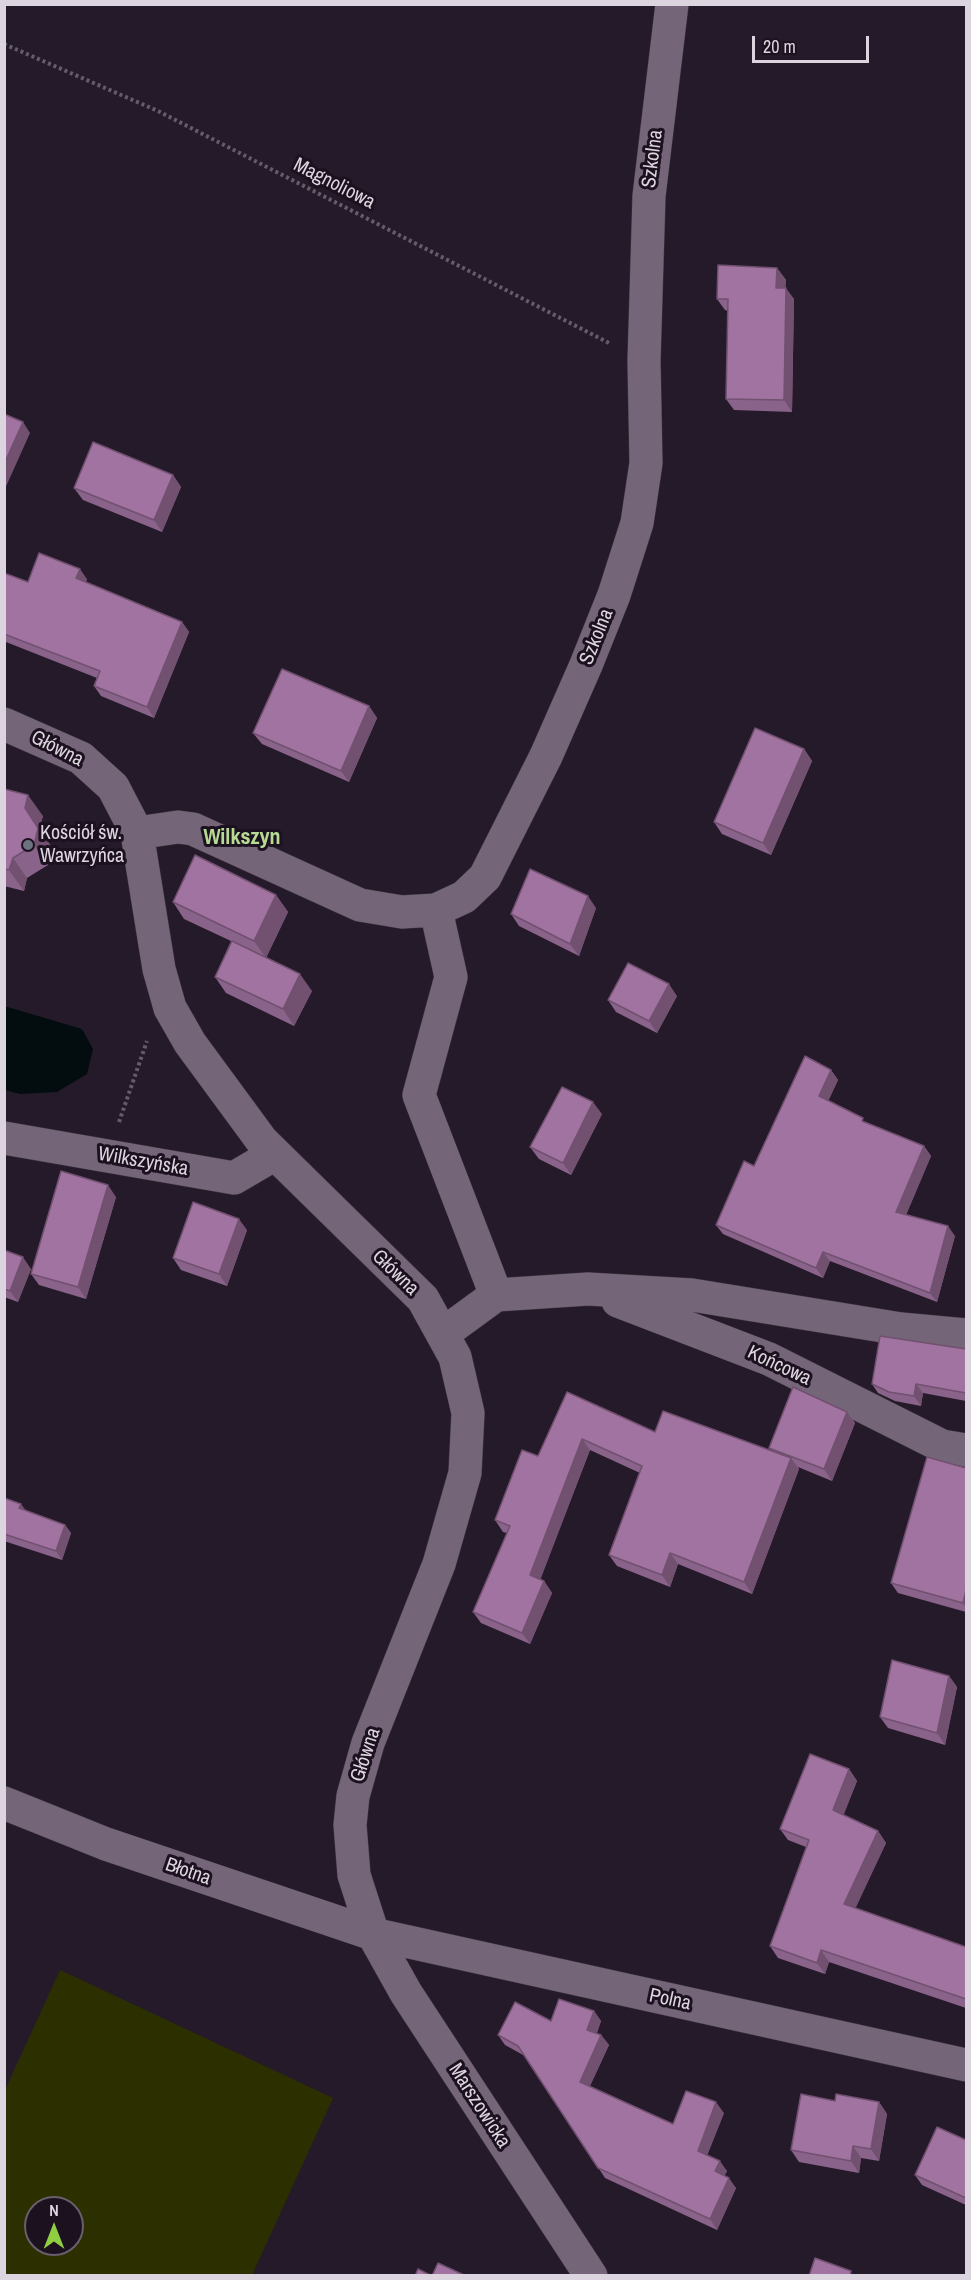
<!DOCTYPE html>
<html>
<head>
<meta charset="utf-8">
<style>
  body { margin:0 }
  #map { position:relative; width:971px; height:2280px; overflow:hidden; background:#251a29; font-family:"Archivo Narrow",sans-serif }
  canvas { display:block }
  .frame { position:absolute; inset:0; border:6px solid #dcd5df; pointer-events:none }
  .north { position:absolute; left:24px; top:2196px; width:60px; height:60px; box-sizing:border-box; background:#1c111f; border:2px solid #695f6c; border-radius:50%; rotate:0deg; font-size:16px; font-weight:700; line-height:24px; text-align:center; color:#dcd5df }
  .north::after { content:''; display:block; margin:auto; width:21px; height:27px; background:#90cd40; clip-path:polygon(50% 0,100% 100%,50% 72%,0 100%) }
  .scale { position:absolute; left:752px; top:36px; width:117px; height:27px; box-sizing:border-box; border:3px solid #dcd5df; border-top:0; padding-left:8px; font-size:18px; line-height:21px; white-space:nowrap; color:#dcd5df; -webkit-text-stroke:4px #1c111f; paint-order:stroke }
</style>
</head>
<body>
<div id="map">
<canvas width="971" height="2280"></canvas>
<div class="frame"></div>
<div class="north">N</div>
<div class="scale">20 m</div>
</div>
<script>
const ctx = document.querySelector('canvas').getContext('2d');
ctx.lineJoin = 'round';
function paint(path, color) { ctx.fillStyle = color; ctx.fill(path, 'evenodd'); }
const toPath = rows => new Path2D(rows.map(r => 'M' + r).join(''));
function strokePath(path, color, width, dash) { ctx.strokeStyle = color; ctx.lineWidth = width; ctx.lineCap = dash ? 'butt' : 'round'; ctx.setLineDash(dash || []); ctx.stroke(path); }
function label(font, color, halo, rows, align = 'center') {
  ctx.font = font + ' "Archivo Narrow",sans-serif'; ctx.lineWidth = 6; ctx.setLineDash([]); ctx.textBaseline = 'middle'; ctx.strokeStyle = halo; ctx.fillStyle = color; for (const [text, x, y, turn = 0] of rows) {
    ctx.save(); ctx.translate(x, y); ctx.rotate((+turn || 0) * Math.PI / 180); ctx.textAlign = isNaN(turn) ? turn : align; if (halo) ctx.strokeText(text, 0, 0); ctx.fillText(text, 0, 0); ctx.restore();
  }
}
paint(toPath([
  [60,1970,333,2098,252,2275,5,2275,5,2090],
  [36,2208,72,2208,72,2244,36,2244]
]), '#2c3000');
paint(toPath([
  [4,1006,82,1029,93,1049,87,1074,57,1092,20,1094,5,1090]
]), '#030c0e');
const minor = toPath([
  [4,724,81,758,113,787,137,833,159,969,170,1008,190,1043,262,1141,423,1299,455,1357,468,1413,465,1473,439,1564,368,1743,353,1796,350,1825,354,1875,373,1934,406,1993,591,2276],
  [137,833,178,827,193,829,360,905,402,912,436,910,464,897,485,877,546,756,586,665,614,595,637,523,646,463,644,361,649,196,672,4],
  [436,910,451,977,419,1095,496,1295],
  [4,1138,234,1178,275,1154],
  [618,1301,769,1359,942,1446,966,1450],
  [444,1333,496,1295,588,1289,692,1295,901,1329,966,1335],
  [4,1803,106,1844,373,1934,966,2065]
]);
strokePath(minor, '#3f3742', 34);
strokePath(toPath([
  [4,44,158,111,609,343],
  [119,1122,147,1041]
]), '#655c69', 4, [3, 3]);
strokePath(minor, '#746678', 33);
paint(toPath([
  [777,268,786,280,785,288,794,299,792,412,734,410,726,399,728,311,725,310,717,299],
  [173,475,181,487,162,532,83,500,74,488],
  [4,573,28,582,87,579,86,582,182,622,189,632,154,718,101,696,94,686,97,678,6,642,4,646],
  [369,706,377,718,349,782,262,744,253,733],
  [804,749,812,761,771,855,722,834,714,822],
  [4,789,43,816,39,829,53,849,48,865,27,878,24,891,4,886],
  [276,895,288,912,266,958,312,991,294,1026,226,993,215,977,231,941,184,919,173,902],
  [596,908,579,956,519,926,511,914],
  [677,996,657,1033,616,1012,608,1000],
  [831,1070,838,1080,828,1101,868,1124,924,1146,931,1156,906,1215,955,1236,937,1302,830,1261,823,1278,723,1234,716,1225,754,1166],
  [602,1114,571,1175,539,1159,530,1147],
  [116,1197,86,1299,39,1285,31,1274],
  [247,1230,227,1286,181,1270,173,1258],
  [4,1250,31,1269,18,1302,4,1297],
  [966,1349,966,1401,923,1393,921,1406,895,1401,878,1393,872,1384],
  [567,1392,655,1432,771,1450,769,1448,847,1412,855,1423,832,1481,798,1467,799,1469,752,1594,678,1564,670,1587,617,1566,609,1555,640,1473,590,1450,540,1579,544,1581,552,1593,530,1644,481,1623,473,1612,507,1533,503,1532,495,1520,538,1456],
  [966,1468,966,1612,898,1593,891,1583],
  [4,1498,26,1511,65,1525,71,1533,62,1560,4,1541],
  [949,1676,957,1687,945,1745,888,1728,880,1717],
  [849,1769,857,1781,843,1815,878,1831,886,1843,855,1908,966,1947,966,2008,829,1962,825,1974,778,1958,770,1946,806,1847,788,1840,780,1829],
  [594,2011,601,2021,597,2033,601,2035,609,2045,590,2086,673,2124,724,2113,707,2155,727,2171,724,2176,736,2188,717,2230,605,2178,525,2056,505,2045,498,2035],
  [835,2101,879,2102,887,2114,879,2161,861,2158,859,2173,799,2162,791,2150],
  [966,2140,966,2205,922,2185,915,2175]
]), '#8a638a');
paint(toPath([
  [777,268,786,280,785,299,776,288],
  [786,288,794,299,792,412,784,400],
  [23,422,30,433,4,491,4,464],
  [173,475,181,487,162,532,154,520],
  [80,569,87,579,83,588,76,578],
  [182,622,189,632,154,718,147,707],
  [369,706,377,718,349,782,341,771],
  [804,749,812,761,771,855,763,843],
  [28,795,43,816,39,829,53,849,48,865,34,845,25,808],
  [13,858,27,878,24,891,9,870],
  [276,895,288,912,266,958,254,941],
  [588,896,596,908,579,956,570,944],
  [300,974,312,991,294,1026,283,1009],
  [669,984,677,996,657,1033,649,1021],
  [831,1070,838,1080,826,1106,819,1096],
  [593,1102,602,1114,571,1175,563,1163],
  [924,1146,931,1156,903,1222,896,1212],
  [108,1185,116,1197,86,1299,78,1287],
  [239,1219,247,1230,227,1286,219,1274],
  [948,1226,955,1236,937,1302,930,1293],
  [823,1252,830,1261,823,1278,816,1268],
  [23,1257,31,1269,18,1302,10,1291],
  [916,1384,923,1393,921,1406,914,1396],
  [847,1412,855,1423,832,1481,824,1469],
  [582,1439,590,1450,538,1586,530,1575],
  [791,1458,799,1469,752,1594,744,1582],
  [21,1504,27,1512,19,1508],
  [65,1525,71,1533,62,1560,56,1551],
  [670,1553,678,1564,670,1587,662,1575],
  [544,1581,552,1593,530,1644,522,1633],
  [966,1590,966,1608,963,1603],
  [949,1676,957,1687,945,1745,937,1733],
  [849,1769,857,1781,841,1822,833,1810],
  [878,1831,886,1843,852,1916,844,1904],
  [821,1950,829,1962,825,1974,817,1963],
  [594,2011,601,2021,594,2040,587,2030],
  [601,2035,609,2045,587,2092,580,2082],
  [716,2102,724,2113,705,2161,698,2151],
  [879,2102,887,2114,879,2161,871,2149],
  [853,2146,861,2158,859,2173,851,2161],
  [720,2161,727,2171,722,2181,715,2171],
  [729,2178,736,2188,717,2230,710,2219]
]), '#715070');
const building = toPath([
  [718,265,777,268,776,288,786,288,784,400,726,399,728,299,717,299,718,265],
  [4,414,23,422,4,464,4,414],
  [93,442,173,475,154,520,74,488,93,442],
  [39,553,80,569,76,578,182,622,147,707,94,686,100,671,4,634,4,573,28,582,39,553],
  [282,669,369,706,341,771,253,733,282,669],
  [755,728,804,749,763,843,714,822,755,728],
  [4,789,28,795,25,808,38,828,34,845,13,858,9,870,4,869,4,789],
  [195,855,276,895,254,941,173,902,195,855],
  [530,869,588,896,570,944,511,914,530,869],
  [232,941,300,974,283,1009,215,977,232,941],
  [628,963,669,984,649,1021,608,1000,628,963],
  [805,1056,831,1070,819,1096,863,1118,862,1121,924,1146,896,1212,948,1226,930,1293,823,1252,816,1268,716,1225,744,1161,754,1166,805,1056],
  [562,1087,593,1102,563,1163,530,1147,562,1087],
  [61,1171,108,1185,78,1287,31,1274,61,1171],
  [193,1202,239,1219,219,1274,173,1258,193,1202],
  [4,1250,23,1257,10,1291,4,1289,4,1250],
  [880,1336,966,1349,966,1393,916,1384,914,1396,889,1392,872,1384,880,1336],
  [793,1387,847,1412,824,1469,769,1448,793,1387],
  [567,1392,655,1432,663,1411,791,1458,744,1582,670,1553,662,1575,609,1555,642,1466,582,1439,530,1575,544,1581,522,1633,473,1612,510,1526,495,1520,522,1450,538,1456,567,1392],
  [927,1457,966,1468,966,1590,963,1603,891,1583,927,1457],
  [4,1498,21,1504,19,1508,65,1525,56,1551,4,1534,4,1498],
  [892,1660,949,1676,937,1733,880,1717,892,1660],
  [810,1754,849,1769,833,1810,878,1831,844,1904,966,1947,966,1999,821,1950,817,1963,770,1946,809,1840,780,1829,810,1754],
  [559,1999,594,2011,587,2030,601,2035,580,2082,673,2124,686,2091,716,2102,698,2151,720,2161,715,2171,729,2178,710,2219,598,2168,518,2046,498,2035,515,2002,551,2021,559,1999],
  [801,2094,835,2101,836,2094,879,2102,871,2149,853,2146,851,2161,791,2150,801,2094],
  [937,2127,966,2140,966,2198,915,2175,937,2127],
  [815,2258,851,2271,850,2276,809,2276,815,2258],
  [438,2263,466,2276,432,2276,438,2263],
  [418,2269,432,2276,415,2276,418,2269]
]);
paint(building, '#a173a0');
strokePath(building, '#715070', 1.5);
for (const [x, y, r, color] of [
  [28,845,6,"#6b7280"]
]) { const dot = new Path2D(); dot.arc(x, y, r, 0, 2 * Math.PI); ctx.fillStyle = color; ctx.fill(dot); strokePath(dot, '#1c111f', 2); }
label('20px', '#dcd5df', '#1c111f', [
  ["Szkolna",653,159,-83],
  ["Magnoliowa",334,184,27],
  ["Szkolna",597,637,-68],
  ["Główna",57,749,27],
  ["Wilkszyńska",143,1162,10],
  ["Główna",395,1273,44],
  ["Końcowa",779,1366,25],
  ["Główna",366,1755,-72],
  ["Błotna",188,1872,19],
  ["Polna",670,2000,12],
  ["Marszowicka",479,2106,57]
]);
label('20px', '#dcd5df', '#1c111f', [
  ["Kościół św.",40,834],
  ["Wawrzyńca",40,857]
], 'left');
label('bold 22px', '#b7da94', '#1c111f', [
  ["Wilkszyn",242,838]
]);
</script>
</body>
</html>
